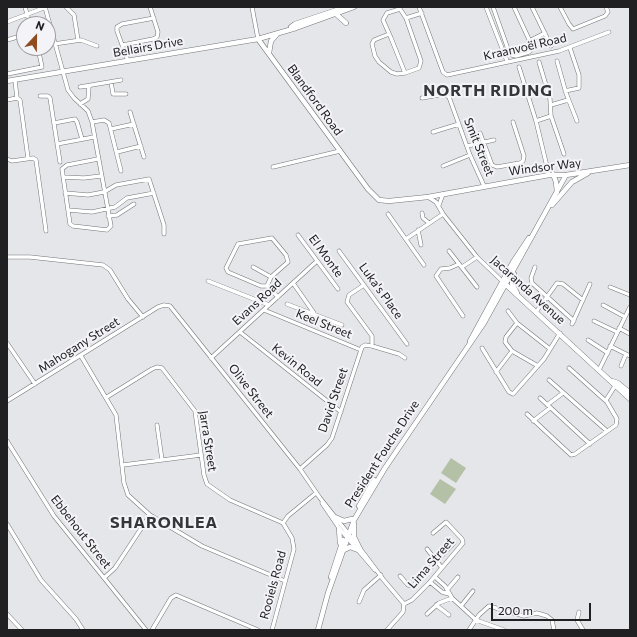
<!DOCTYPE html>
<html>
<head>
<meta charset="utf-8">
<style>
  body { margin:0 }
  #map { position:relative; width:637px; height:637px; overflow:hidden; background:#e5e6ea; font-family:Commissioner,sans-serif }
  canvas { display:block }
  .frame { position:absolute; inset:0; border:8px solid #202022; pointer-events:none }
  .north { position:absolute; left:16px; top:16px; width:40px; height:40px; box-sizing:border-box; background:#f3f3f8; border:1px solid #9f9fa2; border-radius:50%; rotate:22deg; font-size:11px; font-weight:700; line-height:16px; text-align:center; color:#202022 }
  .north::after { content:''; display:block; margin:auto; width:14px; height:18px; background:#904c1f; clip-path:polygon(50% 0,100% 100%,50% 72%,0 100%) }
  .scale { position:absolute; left:491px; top:603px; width:100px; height:18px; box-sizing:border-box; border:2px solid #202022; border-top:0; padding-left:5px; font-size:12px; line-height:14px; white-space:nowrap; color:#202022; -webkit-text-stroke:3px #f3f3f8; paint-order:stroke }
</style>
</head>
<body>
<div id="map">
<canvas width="637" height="637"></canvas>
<div class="frame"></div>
<div class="north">N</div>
<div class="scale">200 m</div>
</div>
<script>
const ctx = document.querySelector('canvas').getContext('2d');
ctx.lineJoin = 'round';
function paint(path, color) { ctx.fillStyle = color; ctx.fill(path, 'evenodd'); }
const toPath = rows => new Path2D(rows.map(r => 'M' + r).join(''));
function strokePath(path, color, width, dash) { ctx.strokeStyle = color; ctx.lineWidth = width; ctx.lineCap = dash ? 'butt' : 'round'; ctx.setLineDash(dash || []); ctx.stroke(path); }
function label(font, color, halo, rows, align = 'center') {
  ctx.font = font + ' Commissioner,sans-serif'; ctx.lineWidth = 4; ctx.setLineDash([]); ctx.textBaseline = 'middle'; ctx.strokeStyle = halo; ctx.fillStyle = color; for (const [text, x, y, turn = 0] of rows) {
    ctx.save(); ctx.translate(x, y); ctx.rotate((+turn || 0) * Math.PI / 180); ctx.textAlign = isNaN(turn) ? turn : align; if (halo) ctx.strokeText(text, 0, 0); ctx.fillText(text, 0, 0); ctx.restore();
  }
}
paint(toPath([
  [451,458,466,468,456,483,441,473],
  [440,479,456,489,445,504,430,494]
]), '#b5c1a6');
const street = toPath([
  [25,7,30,24],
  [45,7,68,90,74,98,88,111,92,122,111,226,107,230,73,226,70,224,62,169,67,165,98,159],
  [66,7,74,15,78,40],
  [252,7,258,39],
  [419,7,443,72,447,75,559,51,609,32],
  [486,7,507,61],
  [493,7,509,52,512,55,516,56,529,52,533,48,514,7],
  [532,7,551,46],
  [560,7,569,24,573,29,605,16,608,12,606,7],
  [406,18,422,13],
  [7,22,46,7],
  [389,34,374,40,372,44,375,56,379,62,391,72,397,74,405,73,419,68,421,61,406,18,400,9,387,13,383,20,391,38,405,73],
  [7,40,24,35],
  [529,41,545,33],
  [54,44,81,40,97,46],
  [123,45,153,39,157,37,158,32,150,7],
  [128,61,117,31,117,27,122,24,154,18],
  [557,61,566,93,577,121],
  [539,62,550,99,551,116,564,154],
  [519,67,536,121,549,175],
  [7,74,42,67,38,48],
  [15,80,17,98,20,100,28,158],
  [111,82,113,94,126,94],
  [80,87,121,80],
  [565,91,579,88,579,75,570,48],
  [40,96,48,96,50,98,60,162],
  [422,98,444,94,449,97,470,155,484,186],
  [7,100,17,98],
  [80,104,88,99,89,86],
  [551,105,568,100],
  [130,112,144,157],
  [536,121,551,116],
  [92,122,104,120,109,123,121,171],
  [54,123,75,119,77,122,82,139],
  [111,129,134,124],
  [433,132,459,124],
  [480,133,492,165,497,167,520,163,523,161,524,156,513,122],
  [57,144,94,137],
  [467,146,494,140],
  [117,152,141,146],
  [7,159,12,161,33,158,36,160,46,231],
  [443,166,470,155],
  [273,167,340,151],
  [63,177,84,178,101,176],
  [65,193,88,195,104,192,116,185,149,179,164,225,164,234],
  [428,197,436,202,443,214,477,257,503,282],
  [439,205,443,194],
  [68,210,92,212,115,207,127,198,154,193],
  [422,213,423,218,429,223],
  [388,214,424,265],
  [108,216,117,215,134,204],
  [418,230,421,245],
  [298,235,338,289],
  [406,239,443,214],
  [339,251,407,344],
  [449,251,477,287],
  [7,257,30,257,103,265,110,270,128,299,143,317],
  [459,264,450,268,441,269,436,276,463,316],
  [253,267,271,277],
  [462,267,477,257],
  [535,267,531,278,532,283,574,321],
  [208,281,269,305],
  [293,283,314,313],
  [364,285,349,295,347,302,372,336,372,346],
  [267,286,271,277,288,262,286,255,272,238,238,244,226,268,228,272,261,286,267,286,278,297],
  [610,287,630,295],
  [287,304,342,325],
  [603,305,625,317],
  [264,310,361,350],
  [508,311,517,323,550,349],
  [536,312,557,283,563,284,583,300],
  [594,321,617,332],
  [517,323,506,337,505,342,512,351,538,366],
  [572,324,590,284],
  [619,328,630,334],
  [240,332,341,412],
  [588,340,608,353],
  [7,343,35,384],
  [610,346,630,356],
  [482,348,509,392,513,394,544,359,560,333],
  [81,356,116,415,124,483,128,495,150,515,202,546,285,581],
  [211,358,317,261],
  [621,366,626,354],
  [599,370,630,307],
  [496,372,512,351],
  [549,380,607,431],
  [107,397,152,369,157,367,162,368,195,411,204,475,207,484,230,500,283,523],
  [540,398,590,444],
  [606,400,615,386],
  [7,401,158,307,164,305,170,306,300,469,320,498,355,542],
  [547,405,563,393],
  [527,414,571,455,575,454,616,425,617,419,607,402,569,368],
  [533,421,550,408],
  [157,425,162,460],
  [7,441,54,516,146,630],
  [123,465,201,455],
  [300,469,327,445,332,438,362,347,365,345,372,346,399,354,405,358],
  [322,503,339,528,375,570],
  [283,523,288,516,316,493],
  [7,524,41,580,76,619,83,630],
  [359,547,383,579],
  [427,549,442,568],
  [400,576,408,585,413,586,454,543],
  [435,577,445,586,452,598,476,620,504,630],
  [104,578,115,568,150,515],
  [382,578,404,604],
  [430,582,442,592,449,594],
  [447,590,458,577],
  [359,602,364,590,381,575],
  [436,605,449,615],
  [461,606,473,591],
  [579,612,577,620,583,630],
  [7,614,22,630],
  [427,614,439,603,452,598],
  [152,630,171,598,176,595,258,630],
  [272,630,294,549,292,538,283,523],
  [387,630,403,612,404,604,412,600,430,582,463,543,462,539,446,522,433,533],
  [469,630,479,615,489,606,524,616,537,613,547,616,552,620,554,630]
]);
const secondary = toPath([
  [336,14,346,23],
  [291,27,295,24,346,7],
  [258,39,368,189,379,200,389,201,428,197,549,175,566,175,630,165],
  [269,53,271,41,278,33],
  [7,81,258,39,296,28,354,7],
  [553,174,556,182,557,192],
  [552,205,572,182,588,173],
  [514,274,512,284,517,293],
  [503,282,630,399],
  [470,341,513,262,529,238],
  [612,381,618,383,630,393],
  [359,506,374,480],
  [335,517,344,521,352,519],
  [354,524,354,537,360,549],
  [339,528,340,543],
  [342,551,350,547,358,550],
  [331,577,343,540],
  [318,630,328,593,354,520,385,468,484,323,566,175]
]);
strokePath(street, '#747579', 4.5);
strokePath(secondary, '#747579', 5.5);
strokePath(street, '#fff', 3.5);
strokePath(secondary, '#fff', 4.5);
label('12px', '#202022', '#f3f3f8', [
  ["Bellairs Drive",148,47,-10],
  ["Kraanvoël Road",525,47,-13],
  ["Blandford Road",315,100,54],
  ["Smit Street",479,147,68],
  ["Windsor Way",545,167,-7],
  ["El Monte",326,256,54],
  ["Jacaranda Avenue",528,290,42],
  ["Luka's Place",381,291,54],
  ["Evans Road",257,302,-43],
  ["Keel Street",324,324,22],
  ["Mahogany Street",79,345,-32],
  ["Kevin Road",297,365,39],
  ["Olive Street",251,391,52],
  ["David Street",333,400,-71],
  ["Jarra Street",208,441,81],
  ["President Fouche Drive",382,454,-57],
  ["Ebbehout Street",81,532,52],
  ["Lima Street",431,563,-49],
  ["Rooiels Road",273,585,-75]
]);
ctx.letterSpacing = '1px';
label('bold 16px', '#353639', '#f3f3f8', [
  ["NORTH RIDING",488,91],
  ["SHARONLEA",164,523]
]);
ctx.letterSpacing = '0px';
</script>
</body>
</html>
